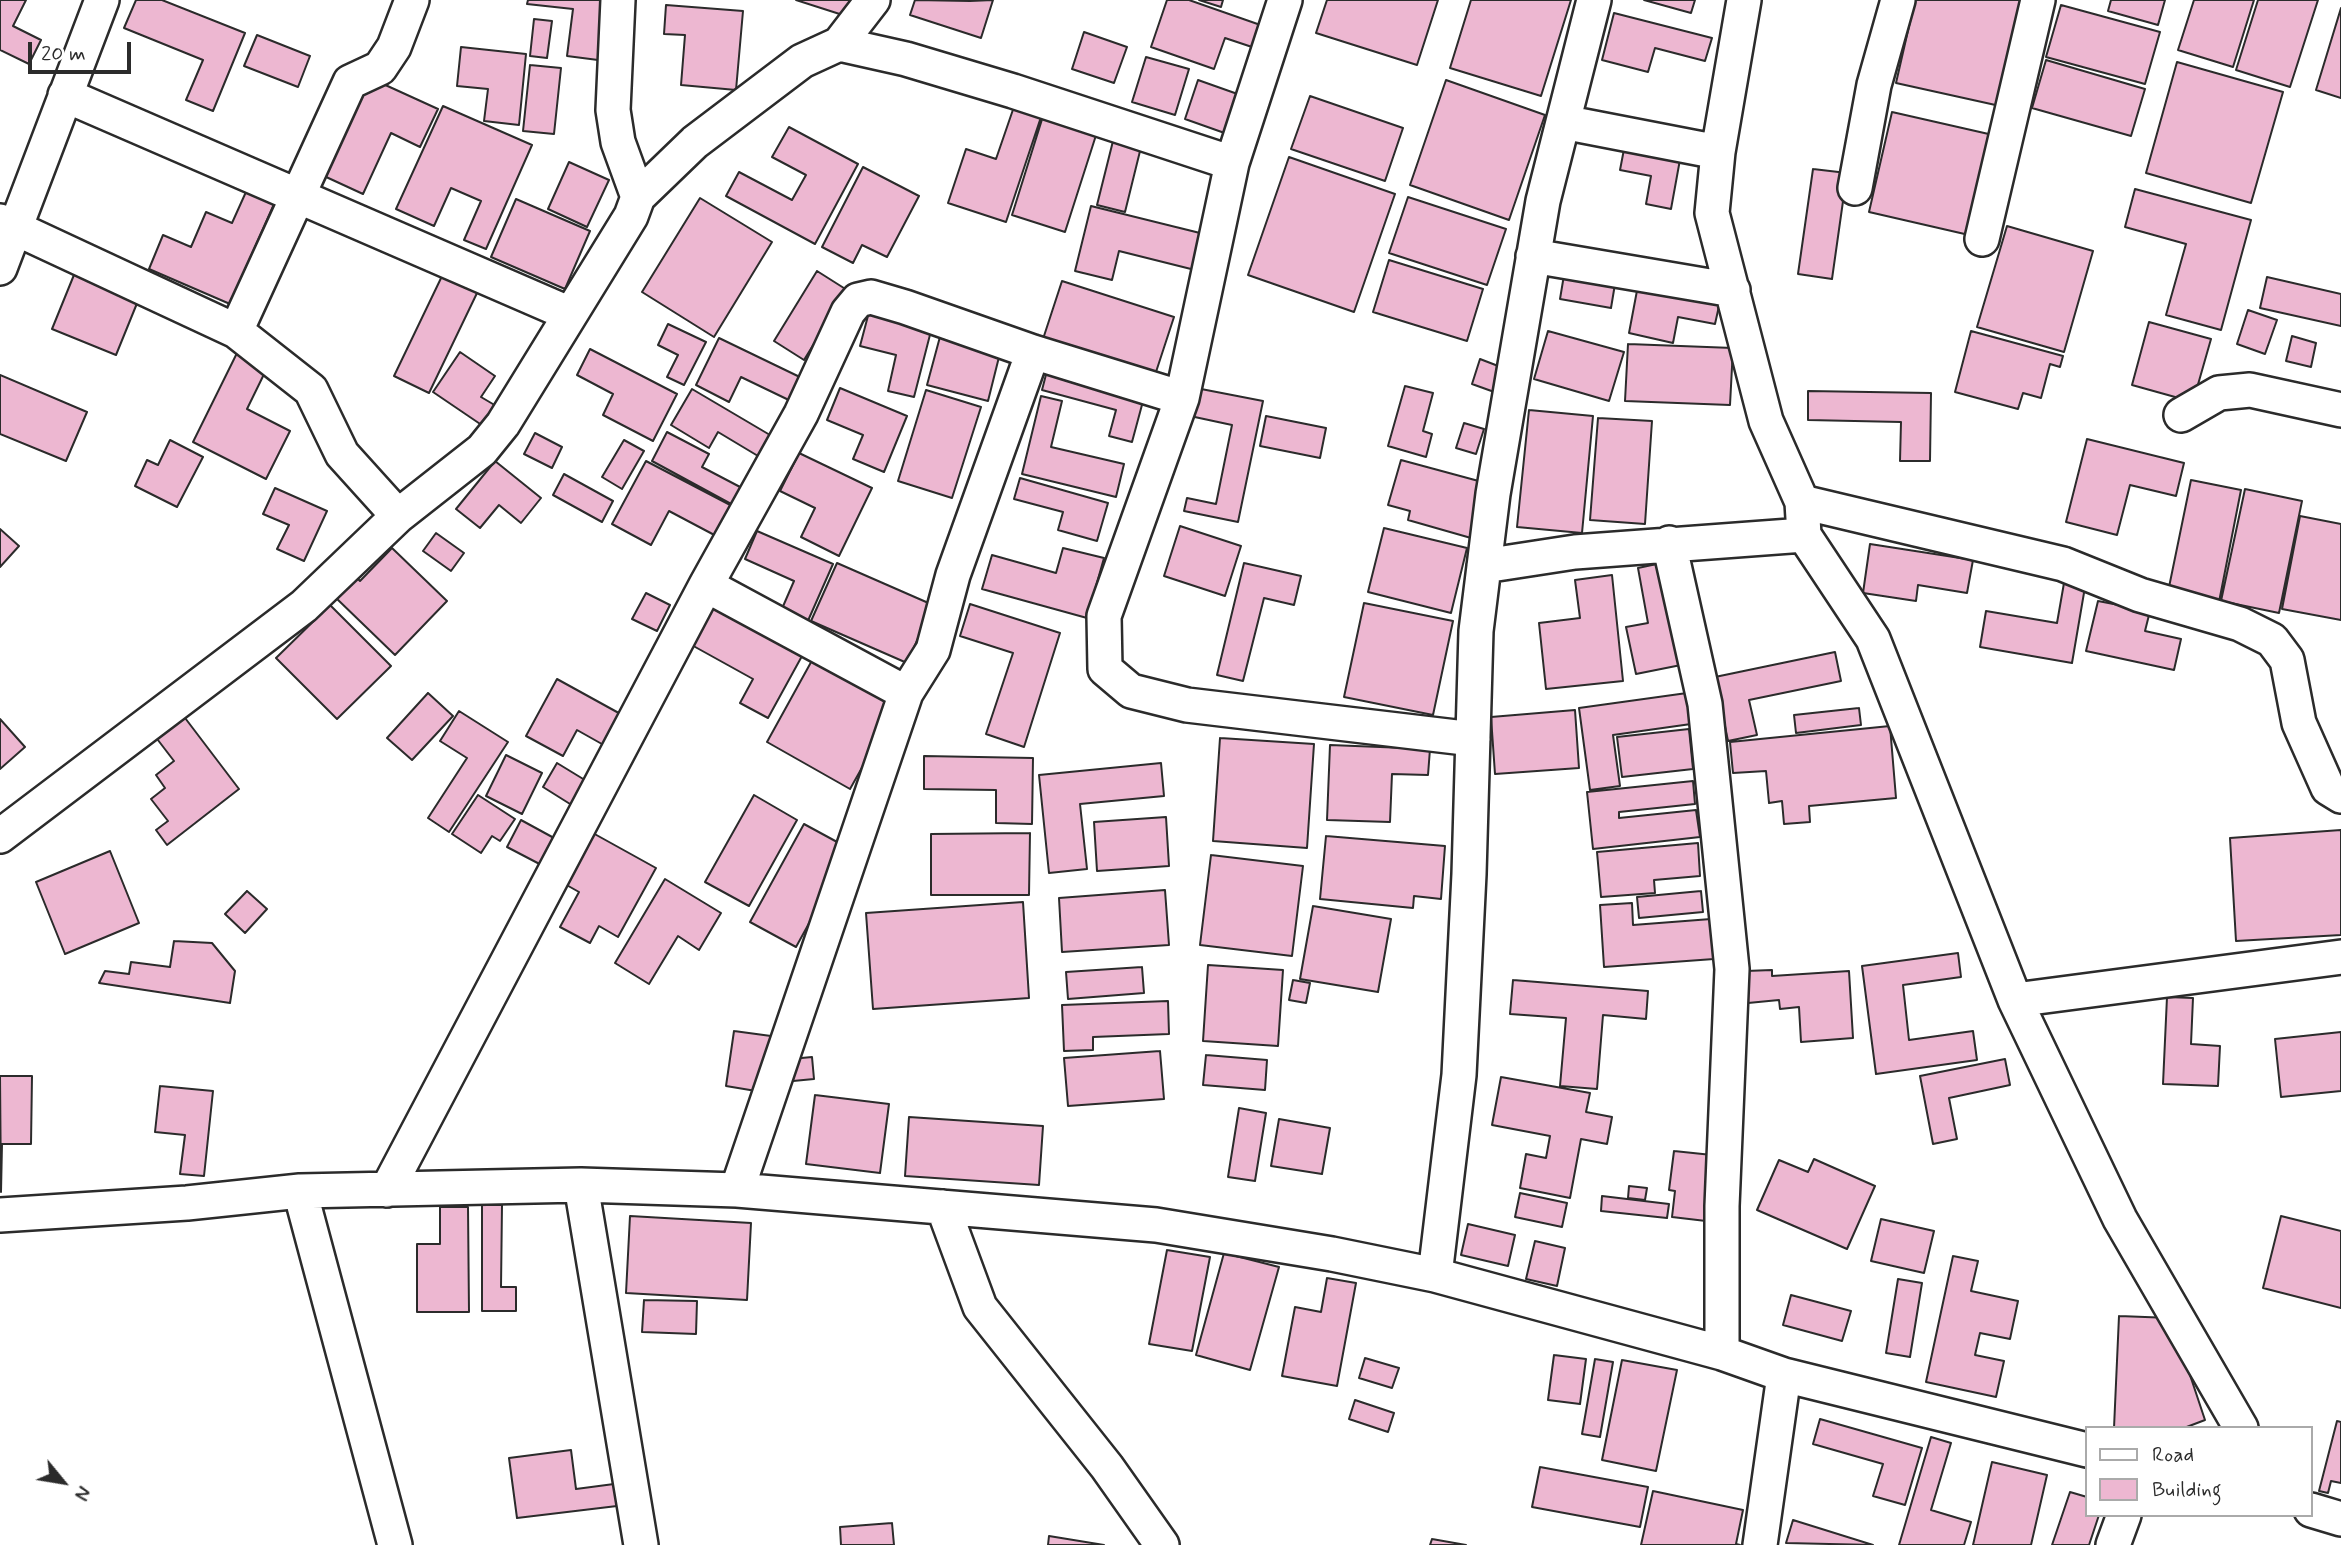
<!DOCTYPE html>
<html>
<head>
<meta charset="utf-8">
<style>
  body { margin:0 }
  #map { position:relative; width:2341px; height:1545px; overflow:hidden; background:#fff; font-family:Mynerve,sans-serif }
  canvas { display:block }
  .legend { position:absolute; left:2085px; top:1426px; width:228px; height:91px; box-sizing:border-box; background:#fff; border:2px solid #aaa; margin:0; padding:9px 12px; list-style:none; font-size:21px; color:#2b2b2b }
  .legend li { display:flex; align-items:center; gap:14px; height:35px }
  .legend b { width:35px; border:2px solid #aaa }
  .north { position:absolute; left:28px; top:1447px; width:70px; height:70px; -webkit-text-stroke:5px #fff; paint-order:stroke; rotate:120deg; font-size:19px; font-weight:700; line-height:28px; text-align:center; color:#2b2b2b }
  .north::after { content:''; display:block; margin:auto; width:24px; height:32px; background:#2b2b2b; clip-path:polygon(50% 0,100% 100%,50% 72%,0 100%) }
  .scale { position:absolute; left:28px; top:42px; width:103px; height:32px; box-sizing:border-box; border:4px solid #2b2b2b; border-top:0; padding-left:9px; font-size:21px; line-height:24px; white-space:nowrap; color:#2b2b2b; -webkit-text-stroke:5px #fff; paint-order:stroke }
</style>
</head>
<body>
<div id="map">
<canvas width="2341" height="1545"></canvas>
<ul class="legend">
<li><b style="height:9px;background:#fff"></b>Road</li>
<li><b style="height:19px;background:#edb7d1"></b>Building</li>
</ul>
<div class="north">N</div>
<div class="scale">20 m</div>
</div>
<script>
const ctx = document.querySelector('canvas').getContext('2d');
ctx.lineJoin = 'round';
function paint(path, color) { ctx.fillStyle = color; ctx.fill(path, 'evenodd'); }
const toPath = rows => new Path2D(rows.map(r => 'M' + r).join(''));
function strokePath(path, color, width, dash) { ctx.strokeStyle = color; ctx.lineWidth = width; ctx.lineCap = dash ? 'butt' : 'round'; ctx.setLineDash(dash || []); ctx.stroke(path); }
const building = toPath([
  [0,0,26,0,13,26,41,40,29,64,0,50,0,0],
  [136,0,162,0,245,33,213,111,186,100,203,60,124,28,136,0],
  [528,0,605,0,598,60,567,56,573,9,527,4,528,0],
  [796,0,854,0,849,17,796,0],
  [915,0,970,1,993,0,981,38,910,15,915,0],
  [1167,0,1189,0,1269,28,1261,50,1225,38,1214,69,1151,47,1167,0],
  [1199,0,1223,0,1221,7,1199,0],
  [1327,0,1438,0,1417,65,1316,33,1327,0],
  [1471,0,1571,0,1541,96,1450,68,1471,0],
  [1644,0,1695,0,1691,13,1644,0],
  [1915,0,2024,0,2000,106,1896,83,1915,0],
  [2111,0,2165,0,2158,25,2108,11,2111,0],
  [2194,0,2254,0,2233,67,2178,50,2194,0],
  [2258,0,2318,0,2290,87,2236,70,2258,0],
  [666,5,743,11,736,90,681,85,685,35,664,34,666,5],
  [2061,5,2160,32,2145,84,2046,57,2061,5],
  [2341,8,2341,98,2316,90,2341,8],
  [1614,13,1712,38,1705,61,1655,48,1648,72,1602,60,1614,13],
  [534,19,552,21,547,58,530,56,534,19],
  [1084,32,1127,47,1114,83,1072,69,1084,32],
  [257,35,310,56,298,87,244,66,257,35],
  [461,47,526,54,519,125,484,121,488,89,457,86,461,47],
  [1146,57,1189,69,1175,115,1132,102,1146,57],
  [2046,60,2145,89,2131,136,2032,108,2046,60],
  [2177,62,2283,92,2251,203,2146,173,2177,62],
  [530,65,561,68,554,134,523,131,530,65],
  [370,78,438,109,420,147,391,133,363,194,324,176,370,78],
  [1198,80,1246,97,1233,136,1185,119,1198,80],
  [1446,80,1545,115,1509,220,1410,185,1446,80],
  [1310,96,1403,128,1385,181,1291,149,1310,96],
  [1017,98,1044,108,1006,222,948,203,966,149,996,159,1017,98],
  [443,106,532,145,486,249,464,240,481,201,451,188,434,226,396,209,443,106],
  [1892,112,1993,135,1969,235,1869,212,1892,112],
  [1044,113,1098,129,1065,232,1012,215,1044,113],
  [789,127,858,164,815,244,726,196,739,172,792,200,806,175,772,157,789,127],
  [1114,137,1142,143,1125,212,1097,205,1114,137],
  [1625,144,1681,154,1671,209,1646,204,1651,176,1620,170,1625,144],
  [1289,157,1395,194,1354,312,1248,275,1289,157],
  [569,162,609,180,587,227,548,209,569,162],
  [863,167,919,196,887,257,862,245,853,263,822,247,863,167],
  [1813,169,1847,173,1832,279,1798,274,1813,169],
  [250,183,278,195,230,304,149,269,163,235,191,247,206,212,232,223,250,183],
  [2135,189,2251,220,2221,330,2166,315,2186,244,2125,227,2135,189],
  [1408,197,1506,229,1487,285,1389,253,1408,197],
  [700,198,772,242,714,337,642,292,700,198],
  [516,199,590,231,565,289,491,257,516,199],
  [1091,206,1204,234,1195,270,1119,251,1112,280,1075,271,1091,206],
  [2007,226,2093,251,2064,352,1977,327,2007,226],
  [1389,260,1483,289,1467,341,1373,312,1389,260],
  [78,265,142,291,116,355,52,329,78,265],
  [1565,269,1616,278,1611,308,1560,299,1565,269],
  [817,271,847,290,804,360,774,341,817,271],
  [443,274,478,291,429,393,394,376,443,274],
  [2267,277,2341,294,2341,326,2260,308,2267,277],
  [1639,280,1721,297,1715,324,1678,317,1673,343,1629,333,1639,280],
  [1062,281,1174,317,1155,375,1043,339,1062,281],
  [2248,310,2277,320,2265,354,2237,344,2248,310],
  [869,312,932,327,914,397,888,391,896,355,860,346,869,312],
  [2149,322,2211,339,2193,402,2132,385,2149,322],
  [668,324,706,342,684,385,667,377,678,355,658,345,668,324],
  [1548,331,1624,352,1609,401,1534,379,1548,331],
  [1971,331,2063,356,2060,367,2050,364,2041,398,2023,393,2018,409,1955,392,1971,331],
  [941,333,1001,349,988,401,927,385,941,333],
  [2292,336,2316,343,2311,367,2286,361,2292,336],
  [719,338,806,380,795,403,741,377,729,402,696,385,719,338],
  [1628,344,1733,348,1730,405,1625,401,1628,344],
  [590,349,677,394,653,441,603,415,613,394,577,375,590,349],
  [238,351,268,366,247,409,290,431,266,479,193,442,238,351],
  [460,352,495,376,481,397,503,410,489,430,433,392,460,352],
  [1480,359,1506,369,1497,393,1472,384,1480,359],
  [1049,363,1146,390,1132,442,1109,436,1116,410,1042,390,1049,363],
  [0,375,87,412,66,461,0,434,0,375],
  [1405,386,1433,393,1423,431,1432,434,1426,457,1388,446,1405,386],
  [840,388,907,416,884,472,853,459,863,435,827,420,840,388],
  [1196,388,1263,401,1238,522,1184,511,1187,498,1216,504,1232,425,1190,416,1196,388],
  [692,389,770,435,758,456,718,432,709,448,671,425,692,389],
  [926,390,981,407,952,498,898,481,926,390],
  [1808,391,1931,393,1930,461,1900,461,1901,422,1808,420,1808,391],
  [1041,396,1062,401,1051,447,1124,464,1116,497,1022,474,1041,396],
  [1529,410,1593,416,1582,533,1517,527,1529,410],
  [1266,416,1326,428,1320,458,1260,446,1266,416],
  [1598,418,1652,421,1645,524,1590,520,1598,418],
  [1464,423,1484,429,1476,454,1456,448,1464,423],
  [667,432,709,454,702,467,742,488,733,505,652,461,667,432],
  [535,433,562,447,552,468,524,454,535,433],
  [2087,439,2184,463,2176,496,2130,485,2117,535,2066,522,2087,439],
  [170,440,203,457,177,507,135,486,147,460,158,465,170,440],
  [624,440,644,451,622,489,602,477,624,440],
  [799,453,872,488,839,556,801,537,815,508,780,491,799,453],
  [1401,460,1486,483,1471,538,1408,520,1410,511,1388,505,1401,460],
  [495,461,541,498,521,523,499,505,480,528,456,509,495,461],
  [646,461,736,508,720,538,669,511,651,545,612,524,646,461],
  [564,474,613,501,602,522,553,495,564,474],
  [1020,478,1108,503,1097,541,1058,530,1063,512,1014,499,1020,478],
  [2191,480,2241,490,2219,602,2168,592,2191,480],
  [275,488,327,511,304,561,277,549,289,525,263,514,275,488],
  [2245,489,2302,501,2279,613,2221,601,2245,489],
  [2300,516,2341,524,2341,620,2282,609,2300,516],
  [1180,526,1241,546,1225,596,1164,576,1180,526],
  [1384,528,1467,548,1451,613,1368,592,1384,528],
  [0,529,19,546,0,567,0,529],
  [757,531,833,564,807,623,781,611,794,581,745,559,757,531],
  [436,533,464,553,451,571,423,551,436,533],
  [1870,544,1973,560,1967,593,1918,585,1916,601,1863,593,1870,544],
  [392,548,447,601,395,655,335,597,355,576,360,581,392,548],
  [1063,548,1104,558,1087,618,982,589,992,555,1056,573,1063,548],
  [1666,562,1686,664,1636,674,1626,627,1648,623,1638,568,1666,562],
  [837,563,933,605,907,663,811,621,837,563],
  [1244,563,1301,576,1294,605,1264,598,1243,681,1217,675,1244,563],
  [1612,575,1623,681,1546,689,1539,623,1580,618,1575,580,1612,575],
  [2064,583,2085,587,2072,663,1980,647,1986,611,2057,623,2064,583],
  [646,593,670,605,657,631,632,619,646,593],
  [2098,601,2150,611,2145,631,2181,639,2174,670,2086,651,2098,601],
  [1364,603,1453,621,1433,715,1344,697,1364,603],
  [709,604,802,656,768,718,740,703,753,679,688,643,709,604],
  [970,604,1060,633,1024,747,986,734,1013,653,960,636,970,604],
  [330,605,391,666,337,719,276,658,330,605],
  [1835,652,1841,681,1749,700,1757,735,1728,741,1715,677,1835,652],
  [815,655,899,702,850,789,767,742,815,655],
  [557,679,626,717,609,748,577,730,563,756,526,736,557,679],
  [428,693,453,716,412,760,387,738,428,693],
  [1687,693,1691,724,1613,735,1620,786,1590,790,1579,708,1687,693],
  [1859,708,1861,725,1796,733,1794,715,1859,708],
  [179,710,239,789,167,845,156,830,168,821,151,799,165,788,156,775,174,761,151,731,179,710],
  [1575,710,1579,768,1495,774,1491,717,1575,710],
  [459,711,508,742,449,832,428,818,467,758,440,741,459,711],
  [0,719,25,747,0,769,0,719],
  [1890,726,1896,798,1809,806,1810,822,1784,824,1782,801,1769,803,1766,771,1733,773,1730,742,1890,726],
  [1689,729,1693,769,1622,777,1617,737,1689,729],
  [1220,738,1314,744,1307,848,1213,841,1220,738],
  [1330,745,1430,749,1428,775,1392,774,1390,822,1327,820,1330,745],
  [506,755,542,773,522,814,486,796,506,755],
  [924,756,1033,758,1032,824,996,823,996,790,924,789,924,756],
  [557,763,593,785,578,809,543,787,557,763],
  [1161,763,1164,796,1080,804,1087,869,1049,873,1039,775,1161,763],
  [1693,781,1695,804,1619,812,1619,818,1696,810,1700,837,1593,849,1587,792,1693,781],
  [478,795,515,819,500,841,492,836,481,853,452,834,478,795],
  [754,795,797,820,749,906,705,882,754,795],
  [1166,817,1169,866,1097,871,1094,822,1166,817],
  [521,820,565,844,551,870,507,847,521,820],
  [804,824,850,849,796,947,750,922,804,824],
  [2341,830,2341,935,2236,941,2230,838,2341,830],
  [591,832,656,868,618,937,599,926,590,943,560,927,579,892,563,883,591,832],
  [1030,833,1029,895,931,895,931,834,1030,833],
  [1326,836,1445,846,1441,899,1414,896,1413,908,1320,899,1326,836],
  [1698,843,1700,876,1654,880,1655,893,1601,897,1597,852,1698,843],
  [110,851,139,923,65,954,36,882,110,851],
  [1211,855,1303,866,1292,956,1200,945,1211,855],
  [665,879,721,913,699,950,678,936,649,984,615,963,665,879],
  [1165,890,1169,945,1062,952,1059,898,1165,890],
  [247,891,267,909,245,933,225,914,247,891],
  [1701,891,1703,912,1639,918,1637,897,1701,891],
  [1023,902,1029,998,873,1009,866,913,1023,902],
  [1632,903,1633,925,1711,919,1714,959,1604,967,1600,905,1632,903],
  [1313,906,1391,919,1378,992,1300,979,1313,906],
  [174,941,212,943,235,971,230,1003,99,983,105,971,129,974,131,962,170,967,174,941],
  [1958,953,1961,977,1903,985,1909,1040,1973,1031,1977,1060,1876,1074,1862,966,1958,953],
  [1208,965,1283,970,1278,1046,1203,1041,1208,965],
  [1142,967,1144,993,1068,999,1066,972,1142,967],
  [1772,970,1772,976,1849,971,1853,1038,1801,1042,1799,1007,1780,1009,1779,1000,1748,1003,1746,971,1772,970],
  [1293,980,1310,983,1306,1003,1289,1000,1293,980],
  [1513,980,1648,991,1646,1019,1603,1015,1597,1089,1560,1086,1566,1018,1510,1014,1513,980],
  [2167,997,2193,998,2191,1044,2220,1046,2218,1086,2163,1084,2167,997],
  [1168,1001,1169,1034,1093,1037,1093,1050,1064,1051,1062,1005,1168,1001],
  [734,1031,771,1036,762,1092,726,1086,734,1031],
  [2341,1032,2341,1091,2281,1097,2275,1039,2341,1032],
  [1160,1051,1164,1099,1068,1106,1064,1058,1160,1051],
  [1206,1055,1267,1060,1265,1090,1203,1085,1206,1055],
  [812,1057,814,1079,793,1081,791,1059,812,1057],
  [2005,1059,2010,1085,1949,1098,1957,1139,1933,1144,1920,1076,2005,1059],
  [0,1076,32,1076,31,1144,2,1144,1,1192,0,1076],
  [1501,1077,1590,1093,1586,1112,1612,1117,1607,1144,1581,1139,1570,1198,1520,1188,1526,1154,1546,1158,1550,1136,1492,1125,1501,1077],
  [160,1086,213,1091,204,1176,180,1174,185,1135,155,1132,160,1086],
  [815,1095,889,1104,880,1173,806,1164,815,1095],
  [1239,1108,1266,1113,1255,1181,1228,1177,1239,1108],
  [909,1117,1043,1126,1039,1185,905,1176,909,1117],
  [1279,1119,1330,1128,1322,1174,1271,1166,1279,1119],
  [1674,1151,1712,1155,1706,1221,1672,1217,1675,1191,1669,1190,1674,1151],
  [1814,1159,1875,1186,1847,1249,1757,1210,1779,1160,1808,1172,1814,1159],
  [1629,1186,1647,1188,1645,1200,1628,1198,1629,1186],
  [1520,1193,1567,1203,1562,1227,1515,1217,1520,1193],
  [1602,1196,1669,1204,1667,1218,1601,1211,1602,1196],
  [482,1205,502,1205,501,1287,516,1287,516,1311,482,1311,482,1205],
  [440,1207,468,1207,469,1312,417,1312,417,1244,440,1244,440,1207],
  [630,1216,751,1223,747,1300,626,1293,630,1216],
  [2281,1216,2341,1231,2341,1308,2263,1288,2281,1216],
  [1881,1219,1934,1231,1924,1273,1871,1261,1881,1219],
  [1468,1224,1515,1235,1508,1266,1461,1255,1468,1224],
  [1535,1241,1565,1248,1557,1286,1526,1279,1535,1241],
  [1167,1250,1210,1257,1192,1351,1149,1344,1167,1250],
  [1224,1253,1279,1267,1250,1370,1196,1355,1224,1253],
  [1953,1256,1978,1261,1971,1291,2018,1301,2010,1339,1980,1333,1975,1355,2004,1361,1996,1397,1926,1382,1953,1256],
  [1327,1278,1356,1283,1337,1386,1282,1376,1295,1307,1321,1312,1327,1278],
  [1898,1279,1922,1283,1910,1357,1886,1353,1898,1279],
  [1791,1295,1851,1311,1842,1341,1783,1325,1791,1295],
  [644,1300,697,1301,696,1334,642,1332,644,1300],
  [2119,1316,2171,1318,2205,1420,2184,1428,2114,1428,2119,1316],
  [1554,1355,1586,1359,1580,1404,1548,1400,1554,1355],
  [1365,1358,1399,1368,1392,1388,1359,1378,1365,1358],
  [1595,1359,1613,1362,1600,1437,1582,1434,1595,1359],
  [1622,1360,1677,1370,1656,1471,1602,1460,1622,1360],
  [1355,1400,1394,1413,1388,1432,1349,1419,1355,1400],
  [1820,1419,1922,1448,1905,1505,1873,1496,1883,1464,1813,1444,1820,1419],
  [2337,1421,2341,1422,2341,1483,2331,1481,2328,1493,2319,1491,2337,1421],
  [1931,1437,1951,1443,1931,1510,1971,1522,1964,1545,1899,1545,1931,1437],
  [571,1450,576,1489,614,1484,617,1506,517,1518,509,1458,571,1450],
  [1992,1462,2047,1475,2031,1545,1973,1545,1992,1462],
  [1540,1467,1648,1487,1640,1527,1532,1507,1540,1467],
  [1653,1491,1743,1510,1736,1544,1740,1545,1641,1545,1653,1491],
  [2070,1492,2087,1497,2087,1515,2099,1515,2089,1545,2052,1545,2070,1492],
  [1793,1520,1873,1545,1786,1543,1793,1520],
  [892,1523,894,1545,841,1545,840,1527,892,1523],
  [1049,1536,1104,1545,1048,1545,1049,1536],
  [1432,1539,1466,1545,1430,1545,1432,1539]
]);
paint(building, '#edb7d1');
strokePath(building, '#2b2b2b', 2);
const street = toPath([
  [1285,0,1232,163,1182,398,1104,616,1105,669,1131,691,1187,705,1473,739],
  [1744,0,1718,152,1712,213,1766,421,1802,502,1804,535,1873,639,2015,1000,2120,1219,2241,1428],
  [839,44,906,59,1013,91,1232,163],
  [65,95,570,314],
  [1563,122,1718,152],
  [1855,188,1874,85,1898,0],
  [638,197,695,142,802,61,839,44,873,0],
  [0,221,236,331,311,390,342,454,398,516],
  [1982,239,2038,0],
  [1533,256,1733,290],
  [0,268,102,0],
  [236,331,350,82,380,68,394,47,412,0],
  [2181,415,2219,393,2250,390,2341,410],
  [1802,502,2063,564,2140,595,2240,624,2272,640,2287,660,2299,723,2328,788,2341,796],
  [1669,543,1705,704,1732,969,1722,1206,1722,1353],
  [1484,566,1575,552,1804,535],
  [706,585,906,693],
  [0,836,304,606,398,516,482,450,503,424,631,216,638,197,618,142,613,110,618,0],
  [2015,1000,2341,957],
  [581,1185,641,1545],
  [387,1190,706,585,801,414,848,312,858,300,871,297,905,307,1033,352,1182,398],
  [737,1190,906,693,933,650,953,575,1033,352],
  [300,1191,395,1545],
  [943,1207,980,1307,1107,1467,1162,1545],
  [0,1215,187,1203,300,1191,581,1185,737,1190,1156,1225,1332,1254,1435,1275,1722,1353,1784,1375,2087,1450],
  [1435,1275,1459,1075,1469,874,1476,631,1493,494,1543,201,1594,0],
  [2311,1510,2341,1519],
  [1760,1545,1784,1375],
  [2113,1545,2124,1515]
]);
strokePath(street, '#2b2b2b', 38);
strokePath(street, '#fff', 33);
</script>
</body>
</html>
